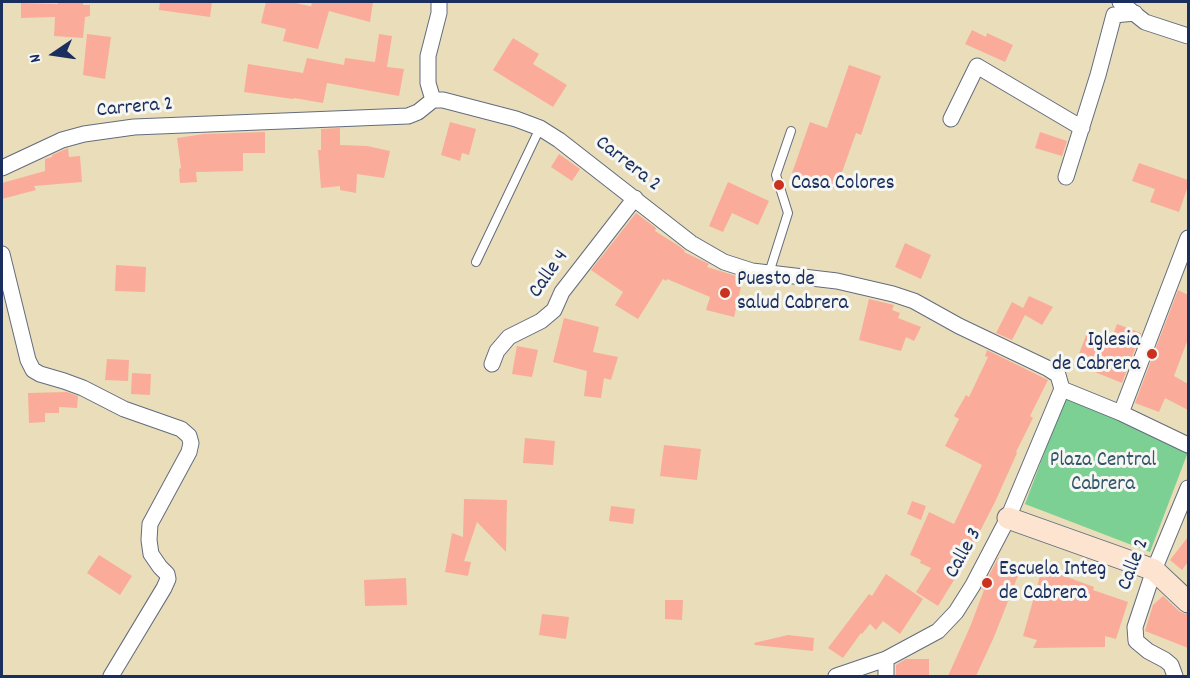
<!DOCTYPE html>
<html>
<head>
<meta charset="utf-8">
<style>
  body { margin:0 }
  #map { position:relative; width:1190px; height:678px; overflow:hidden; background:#e9deb9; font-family:Dekko,sans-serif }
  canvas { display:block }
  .frame { position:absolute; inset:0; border:3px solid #1b2f5e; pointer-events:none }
  .north { position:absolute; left:24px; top:24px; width:60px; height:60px; -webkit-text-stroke:4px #f6f6f2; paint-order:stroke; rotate:257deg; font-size:16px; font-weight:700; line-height:24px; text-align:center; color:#1b2f5e }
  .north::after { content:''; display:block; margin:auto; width:21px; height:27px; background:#1b2f5e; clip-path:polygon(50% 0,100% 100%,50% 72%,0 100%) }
</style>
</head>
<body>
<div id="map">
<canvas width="1190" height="678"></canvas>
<div class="frame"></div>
<div class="north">N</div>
</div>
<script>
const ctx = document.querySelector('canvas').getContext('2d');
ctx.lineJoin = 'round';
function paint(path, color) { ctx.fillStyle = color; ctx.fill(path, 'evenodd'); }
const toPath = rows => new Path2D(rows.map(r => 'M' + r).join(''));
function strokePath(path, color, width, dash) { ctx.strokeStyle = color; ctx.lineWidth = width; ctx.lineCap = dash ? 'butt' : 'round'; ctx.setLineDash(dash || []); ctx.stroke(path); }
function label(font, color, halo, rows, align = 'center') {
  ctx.font = font + ' Dekko,sans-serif'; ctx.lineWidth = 6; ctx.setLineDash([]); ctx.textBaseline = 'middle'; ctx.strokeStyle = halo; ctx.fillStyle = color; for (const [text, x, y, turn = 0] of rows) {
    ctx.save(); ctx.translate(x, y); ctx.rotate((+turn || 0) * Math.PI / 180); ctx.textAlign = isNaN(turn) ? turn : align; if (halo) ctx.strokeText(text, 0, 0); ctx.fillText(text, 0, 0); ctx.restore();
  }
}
paint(toPath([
  [1065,398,1188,449,1188,452,1150,552,1025,504]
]), '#7cd093');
paint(toPath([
  [58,2,83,2,83,5,90,5,90,16,85,17,83,38,54,36,55,17,21,18,21,3,58,4],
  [160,2,212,2,210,17,159,10],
  [266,2,291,2,314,7,311,6,312,2,373,2,370,22,329,11,318,49,283,41,286,29,261,23],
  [972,30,986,37,987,33,1013,45,1005,62,965,44],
  [87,34,111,37,105,79,83,75],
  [379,34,392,36,387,67,404,69,399,96,327,83,323,103,294,98,293,99,244,92,248,64,303,73,307,58,344,65,345,58,375,62],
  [513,38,539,54,533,64,567,85,553,107,493,70],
  [849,65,881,76,861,135,856,133,836,189,792,173,810,122,827,128],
  [450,122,476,129,469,155,462,153,460,161,441,155],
  [340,128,340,145,367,146,390,151,384,178,357,174,356,193,340,190,340,186,321,188,318,150,321,150,321,129],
  [265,132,265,153,243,153,243,171,196,172,197,182,180,183,179,169,181,168,177,138,204,134],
  [1040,132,1067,141,1062,156,1035,148],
  [68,148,69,157,80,156,82,182,34,186,36,190,2,199,2,183,45,171,45,159,52,157,52,155],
  [559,154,580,169,572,181,551,167],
  [1139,163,1188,180,1188,186,1179,212,1150,202,1155,189,1132,181],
  [728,182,769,201,758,225,732,213,723,232,709,226],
  [636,213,656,228,655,231,679,246,685,251,684,252,709,264,707,267,743,278,734,317,706,310,710,297,667,279,666,281,663,279,638,319,615,305,623,292,591,270],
  [905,243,931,255,921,279,895,267],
  [116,265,146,267,145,292,115,291],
  [1178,290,1188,295,1188,339,1174,376,1188,384,1188,410,1165,398,1159,412,1135,403],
  [1029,296,1053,307,1042,325,1025,315,1012,340,996,333,1012,302,1023,308],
  [869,299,894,305,892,310,900,313,898,318,921,327,914,341,906,337,901,351,859,340],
  [564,318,599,327,593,352,618,357,611,380,604,378,601,398,584,396,587,371,553,362],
  [1117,324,1141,333,1122,383,1075,364,1087,333,1111,341],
  [517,346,538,350,532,377,512,374],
  [987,350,1048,380,1030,416,1033,418,1016,452,1017,453,995,502,955,580,954,580,938,606,916,592,931,568,920,563,921,560,910,555,929,512,954,524,982,465,945,446,959,419,954,416,966,395,969,397,988,357,985,356],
  [107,359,129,360,128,381,105,380],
  [132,373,151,374,150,395,131,394],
  [67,392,78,396,77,408,59,407,59,413,45,413,45,422,29,423,28,393],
  [525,438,555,441,553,465,523,463],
  [664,445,701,449,697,480,660,476],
  [464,499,507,500,506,552,477,522,464,561,471,562,468,576,445,572,452,533,463,537],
  [912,501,926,506,921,520,907,514],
  [611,506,635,509,633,524,609,521],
  [1188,537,1188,562,1182,570,1170,560],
  [99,555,132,576,120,595,87,573],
  [998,558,1021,568,994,637,976,676,948,676,970,627,984,590,982,589],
  [1048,570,1094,587,1093,590,1128,602,1116,639,1105,636,1105,647,1033,648,1037,640,1023,636,1040,576,1045,578],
  [886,574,923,599,900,634,883,621,876,630,870,624,862,634,861,633,843,658,828,648,869,594,872,596],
  [406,578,407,605,365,606,364,580],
  [1163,596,1179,611,1185,614,1188,614,1188,648,1145,631,1153,605],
  [665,600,683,600,682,620,665,619],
  [542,614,569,617,566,639,539,635],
  [788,635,814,638,813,651,755,645,754,643],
  [906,659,929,659,929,676,896,676,896,665]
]), '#fbab99');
const lane = toPath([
  [476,262,540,128],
  [769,273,788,213,776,175,791,131]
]);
const street = toPath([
  [1120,2,1145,22,1188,36],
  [433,100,428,83,428,56,439,13,439,2],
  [951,119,977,66,1082,128],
  [2,168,62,140,84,134,134,127,408,116,418,112,433,100,443,100,516,119,540,128,559,140,691,243,724,262,752,271,837,281,893,294,914,301,959,326,1047,368,1058,375,1062,389],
  [1066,177,1098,75,1114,15,1135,13],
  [2,254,28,360,33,370,40,374,64,381,83,388,124,409,181,429,189,436,191,443,189,452,150,524,149,540,151,554,160,567,167,574,168,579,164,588,111,676],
  [492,364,497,351,509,337,541,321,554,310,562,292,635,198],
  [1062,389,1121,413,1188,445],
  [1121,413,1188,238],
  [886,659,886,676],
  [836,676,886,659,938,631,956,612,973,585,1008,518,1062,389],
  [1175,676,1171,665,1165,660,1148,651,1136,641,1135,627,1154,570,1188,488]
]);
const secondary = toPath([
  [1008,518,1154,570,1188,602]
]);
strokePath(lane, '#636c7e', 10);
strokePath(street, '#636c7e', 17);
strokePath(secondary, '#636c7e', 23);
strokePath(lane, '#fff', 8);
strokePath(street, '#fff', 15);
strokePath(secondary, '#fde4d1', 21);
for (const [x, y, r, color] of [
  [779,185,6,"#c8321e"],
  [725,293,6,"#c8321e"],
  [1152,354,6,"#c8321e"],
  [987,583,6,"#c8321e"]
]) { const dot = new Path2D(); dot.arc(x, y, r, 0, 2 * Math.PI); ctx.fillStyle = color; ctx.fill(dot); strokePath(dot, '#f6f6f2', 2); }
label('21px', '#1b2f5e', '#f6f6f2', [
  ["Carrera 2",135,109,-5],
  ["Carrera 2",627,165,38],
  ["Calle 4",550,275,-55],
  ["Calle 3",965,554,-61],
  ["Calle 2",1135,565,-69]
]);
label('21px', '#1b2f5e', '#f6f6f2', [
  ["Casa Colores",791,185],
  ["Puesto de",737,281],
  ["salud Cabrera",737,305],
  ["Iglesia",1140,342,"right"],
  ["de Cabrera",1140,366,"right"],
  ["Escuela Integ",999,571],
  ["de Cabrera",999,595]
], 'left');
label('21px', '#33576b', '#f6f6f2', [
  ["Plaza Central",1103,462],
  ["Cabrera",1103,486]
]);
</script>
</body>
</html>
